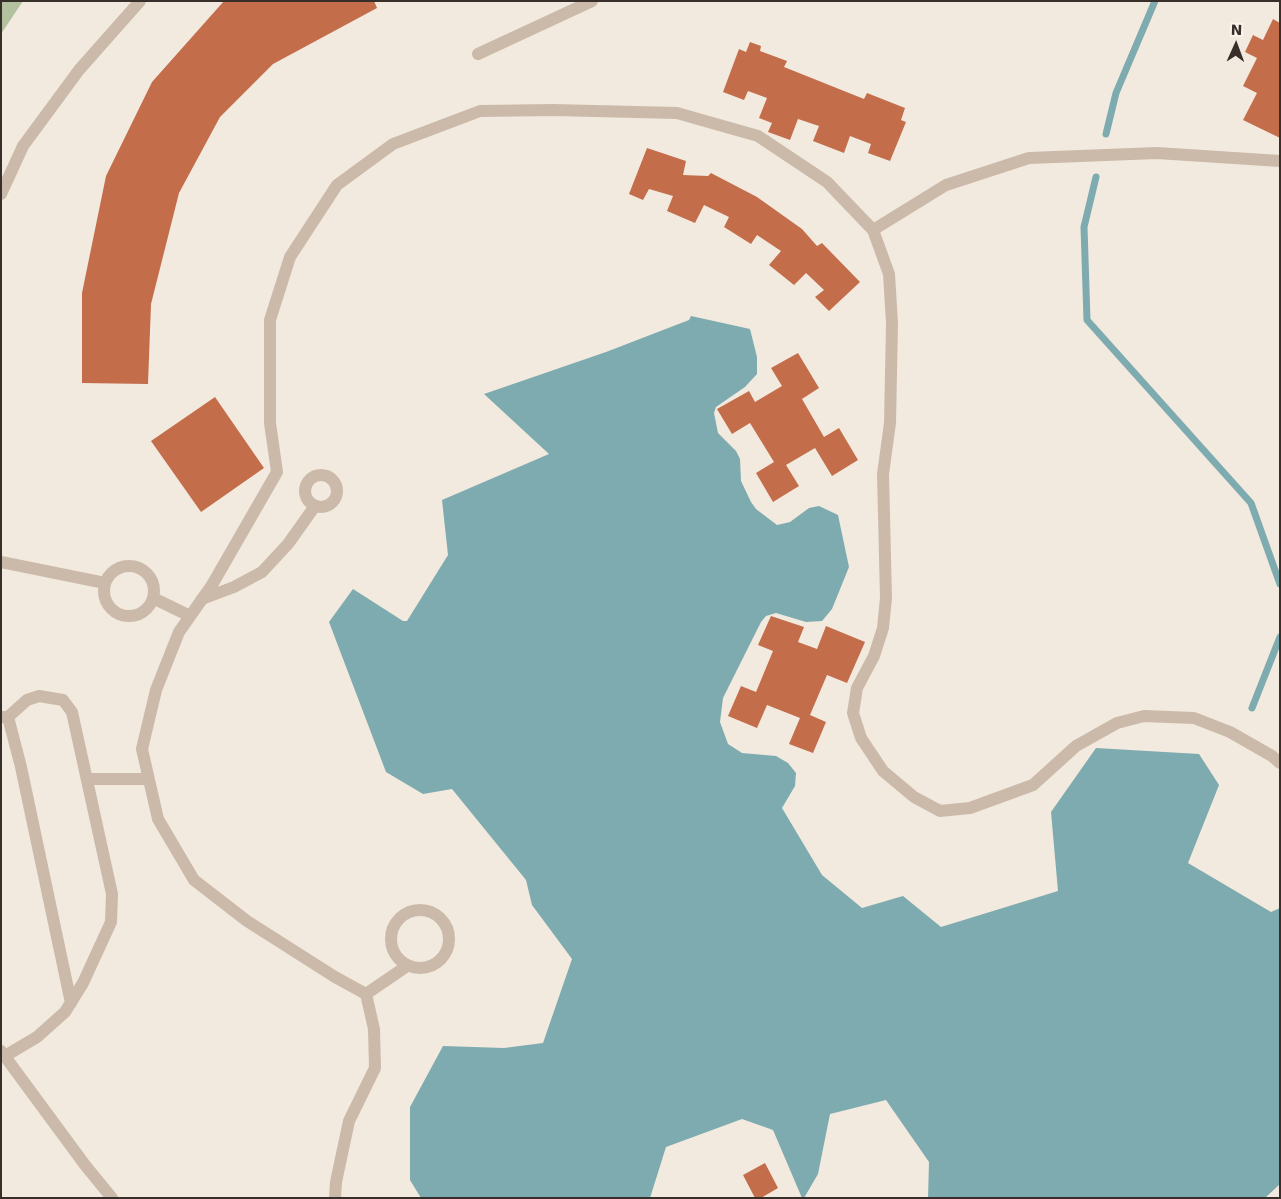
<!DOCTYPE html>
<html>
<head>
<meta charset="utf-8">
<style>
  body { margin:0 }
  #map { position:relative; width:1281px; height:1199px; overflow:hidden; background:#f2eade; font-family:"DejaVu Sans",sans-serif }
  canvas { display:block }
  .frame { position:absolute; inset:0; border:2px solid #382f2a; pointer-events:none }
  .north { position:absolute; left:1211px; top:20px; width:50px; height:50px; -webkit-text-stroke:4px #faf4eb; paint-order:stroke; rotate:2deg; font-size:14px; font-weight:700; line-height:20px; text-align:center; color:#382f2a }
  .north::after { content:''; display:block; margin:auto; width:18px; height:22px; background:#382f2a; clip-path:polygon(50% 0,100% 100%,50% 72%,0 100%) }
</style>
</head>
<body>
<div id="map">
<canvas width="1281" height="1199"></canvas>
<div class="frame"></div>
<div class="north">N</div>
</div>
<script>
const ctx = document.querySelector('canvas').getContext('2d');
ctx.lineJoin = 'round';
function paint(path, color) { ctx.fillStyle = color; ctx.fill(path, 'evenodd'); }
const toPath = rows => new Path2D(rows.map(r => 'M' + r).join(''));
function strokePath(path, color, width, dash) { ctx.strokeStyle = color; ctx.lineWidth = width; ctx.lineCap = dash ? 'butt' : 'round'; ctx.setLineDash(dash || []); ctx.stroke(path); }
paint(toPath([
  [1,1,23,1,1,34]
]), '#b4c19e');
paint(toPath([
  [691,316,750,329,757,357,757,374,745,387,716,407,714,413,718,433,736,451,740,459,741,481,751,502,756,509,777,525,790,522,809,508,819,506,838,515,849,567,832,609,822,621,806,622,776,613,766,616,761,622,723,698,720,722,728,744,742,753,776,756,788,763,796,773,795,786,782,808,822,875,862,908,903,896,941,927,1058,891,1051,812,1096,748,1199,754,1219,785,1188,863,1271,912,1280,908,1280,1184,1265,1198,928,1198,929,1162,886,1100,830,1114,818,1174,804,1198,802,1198,773,1130,742,1119,666,1147,650,1198,421,1198,410,1180,410,1107,443,1046,504,1048,543,1043,572,959,532,905,526,880,452,789,423,794,386,772,329,622,353,589,403,621,407,621,448,555,442,500,549,454,484,394,606,352,689,320]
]), '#7eabaf');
strokePath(toPath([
  [1106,134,1116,93,1155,1],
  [1096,177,1084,227,1087,320,1251,503,1280,584],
  [1252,708,1280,637]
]), '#7eabaf', 7);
paint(toPath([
  [224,1,374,1,377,8,273,64,220,117,179,193,151,304,148,384,82,383,82,293,106,176,152,82],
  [1273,19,1280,23,1280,138,1243,120,1257,93,1243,86,1257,58,1245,52,1253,35,1263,40],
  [750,42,761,46,760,51,787,61,784,67,864,99,867,93,905,108,901,120,906,122,890,161,868,153,871,144,850,136,844,153,813,141,819,126,798,119,790,140,768,132,772,123,759,118,767,98,748,91,744,100,723,92,739,49,746,52],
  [647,148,686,161,683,175,708,176,711,173,757,197,802,229,817,246,822,243,860,282,829,311,815,297,824,290,806,273,794,285,769,265,781,251,757,235,751,244,724,227,729,217,704,205,695,223,667,211,673,196,649,189,643,200,629,194],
  [798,353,819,388,802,399,824,437,839,428,858,460,832,476,815,448,786,465,799,486,773,502,756,473,774,462,750,423,732,434,717,409,749,391,755,402,782,386,771,368],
  [215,397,264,468,201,512,151,441],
  [771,616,804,627,798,642,817,649,826,626,865,642,847,683,827,675,810,715,826,722,813,753,789,744,800,718,767,705,757,728,728,716,741,686,756,692,773,651,758,645],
  [765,1163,778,1188,761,1198,755,1198,743,1175]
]), '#c46d4b');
strokePath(toPath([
  [478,54,592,1],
  '305 491a16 16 0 1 1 32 0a16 16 0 1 1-32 0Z',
  [202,599,234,587,262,572,288,544,315,506],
  [1,717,8,717,27,700,39,696,63,700,72,712,112,894,111,922,83,983,65,1012,37,1037,5,1056],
  [8,717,21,767,71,1003],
  [88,779,147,779],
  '391 939a29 29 0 1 1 58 0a29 29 0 1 1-58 0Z',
  [366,994,407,966]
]), '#cbbaaa', 12);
strokePath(toPath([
  [1,194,23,146,79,70,140,1],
  [873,230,889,274,892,323,890,423,883,474,886,598,883,628,874,656,857,688,853,713,861,738,883,771,914,797,940,811,970,808,1033,785,1076,746,1117,723,1144,716,1194,718,1230,732,1272,756,1280,763],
  [1,562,105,583],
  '104 591a25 25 0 1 1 50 0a25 25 0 1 1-50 0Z',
  [153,598,190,616],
  [1,1051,85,1165,112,1198],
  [335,1198,336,1182,349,1121,375,1068,374,1029,366,994,335,977,247,921,194,880,158,819,142,749,156,690,179,632,212,585,277,472,270,423,270,320,290,257,337,185,393,144,480,111,553,110,677,113,758,136,827,182,873,230,946,185,1029,158,1157,153,1280,161]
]), '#cbbaaa', 12);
</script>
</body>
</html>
